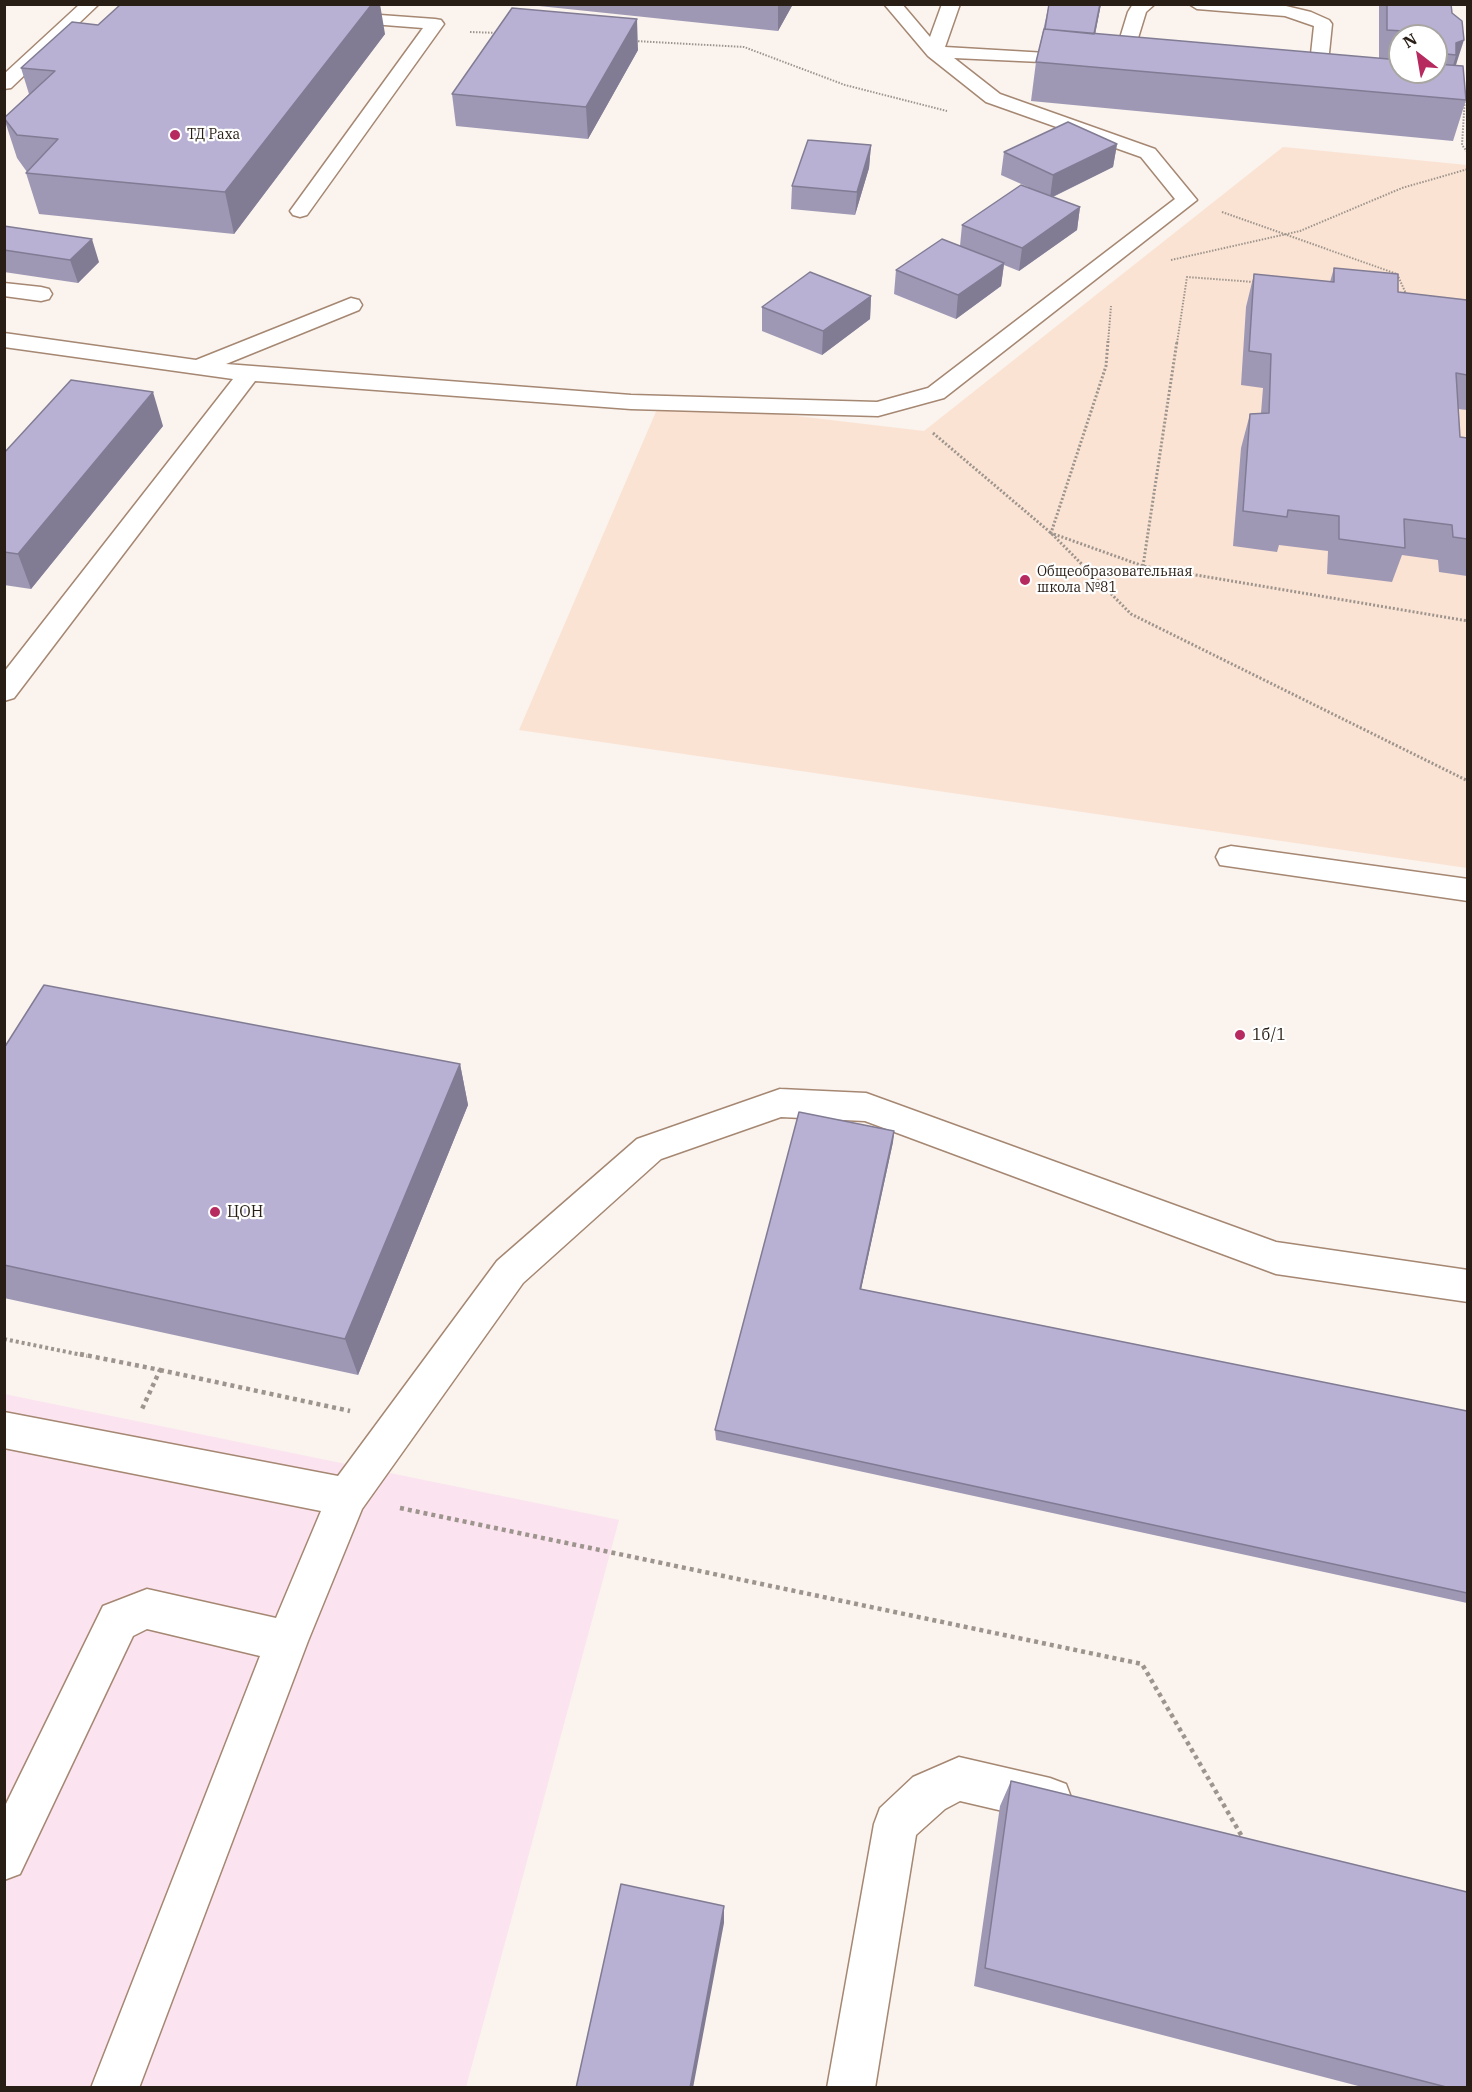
<!DOCTYPE html>
<html>
<head>
<meta charset="utf-8">
<style>
  body { margin:0 }
  #map { position:relative; width:1472px; height:2092px; overflow:hidden; background:#faf3ee; font-family:"IBM Plex Serif",serif }
  canvas { display:block }
  .frame { position:absolute; inset:0; border:6px solid #291e15; pointer-events:none }
  .north { position:absolute; left:1388px; top:24px; width:60px; height:60px; box-sizing:border-box; background:#fff; border:2px solid #a9a5a1; border-radius:50%; rotate:329deg; font-size:16px; font-weight:700; line-height:24px; text-align:center; color:#291e15 }
  .north::after { content:''; display:block; margin:auto; width:21px; height:27px; background:#b72a60; clip-path:polygon(50% 0,100% 100%,50% 72%,0 100%) }
</style>
</head>
<body>
<div id="map">
<canvas width="1472" height="2092"></canvas>
<div class="frame"></div>
<div class="north">N</div>
</div>
<script>
const ctx = document.querySelector('canvas').getContext('2d');
ctx.lineJoin = 'round';
function paint(path, color) { ctx.fillStyle = color; ctx.fill(path, 'evenodd'); }
const toPath = rows => new Path2D(rows.map(r => 'M' + r).join(''));
function strokePath(path, color, width, dash) { ctx.strokeStyle = color; ctx.lineWidth = width; ctx.lineCap = dash ? 'butt' : 'round'; ctx.setLineDash(dash || []); ctx.stroke(path); }
function label(font, color, halo, rows, align = 'center') {
  ctx.font = font + ' "IBM Plex Serif",serif'; ctx.lineWidth = 4.5; ctx.setLineDash([]); ctx.textBaseline = 'middle'; ctx.strokeStyle = halo; ctx.fillStyle = color; for (const [text, x, y, turn = 0] of rows) {
    ctx.save(); ctx.translate(x, y); ctx.rotate((+turn || 0) * Math.PI / 180); ctx.textAlign = isNaN(turn) ? turn : align; if (halo) ctx.strokeText(text, 0, 0); ctx.fillText(text, 0, 0); ctx.restore();
  }
}
paint(toPath([
  [1283,147,1467,165,1467,868,519,730,661,400,924,431]
]), '#fbe3d3');
paint(toPath([
  [4,1394,619,1520,466,2087,5,2087]
]), '#fbe3ef');
const minor = toPath([
  [80,4,99,4,11,88,4,89,4,74,80,4],
  [884,4,902,4,930,37,942,4,960,4,945,47,1047,53,1050,57,1047,61,1041,62,954,58,1000,94,1155,149,1197,200,944,398,878,416,631,409,255,381,14,698,4,701,4,672,233,379,4,347,4,333,196,360,351,298,359,300,362,305,359,310,226,364,631,395,877,402,928,388,1175,199,1141,157,986,102,928,56,884,4],
  [1133,4,1155,4,1146,12,1130,64,1128,68,1121,70,1114,68,1112,64,1128,12,1133,4],
  [1189,4,1286,6,1311,12,1329,20,1332,24,1326,82,1324,86,1317,88,1310,86,1308,82,1314,26,1285,16,1197,9,1189,4],
  [339,12,435,19,441,20,444,24,307,215,300,217,293,215,290,211,423,28,333,21,330,17,333,13,339,12],
  [4,283,41,287,49,289,52,294,49,299,41,301,4,296,4,283],
  [1231,846,1468,879,1468,901,1220,865,1216,857,1220,849,1231,846],
  [780,1089,866,1093,1276,1242,1468,1270,1468,1302,1276,1274,865,1121,781,1117,661,1159,523,1283,362,1509,308,1641,139,2088,91,2088,260,1656,147,1629,133,1636,20,1874,4,1880,4,1808,103,1606,147,1589,276,1618,321,1511,4,1448,4,1412,338,1476,497,1261,637,1139,780,1089],
  [959,1757,1050,1778,1066,1784,1072,1800,1066,1816,1050,1822,960,1801,945,1809,916,1835,875,2088,827,2088,874,1824,880,1808,913,1777,959,1757]
]);
strokePath(minor, '#a58772', 3);
strokePath(toPath([
  [470,32,499,33],
  [635,41,744,47,845,85,947,111],
  [1468,94,1465,96,1462,145,1468,153],
  [1222,212,1397,274,1408,298],
  [1171,260,1300,231,1402,188,1468,169],
  [1108,343,1111,306],
  [1177,343,1187,277,1254,282]
]), '#9d948d', 2, [1.5, 1.5]);
strokePath(toPath([
  [1108,341,1106,366,1051,533,1143,566,1468,621],
  [933,433,1051,533,1131,614,1468,781],
  [1143,566,1177,341]
]), '#9d948d', 3, [2, 2]);
strokePath(toPath([
  [4,1339,87,1356]
]), '#9d948d', 4, [3, 3]);
strokePath(toPath([
  [80,1354,160,1370,142,1409],
  [160,1370,350,1411],
  [400,1508,1142,1664,1244,1840]
]), '#9d948d', 4.5, [4, 4]);
paint(minor, '#fff');
paint(toPath([
  [520,4,793,4,778,31],
  [1049,4,1101,4,1095,34,1379,59,1379,4,1451,4,1452,13,1462,21,1456,65,1466,100,1453,141,1031,101,1036,62],
  [1400,36,1436,36,1436,72,1400,72],
  [98,25,385,34,234,234,39,214,26,173,27,172,17,158,4,118,29,94,21,68],
  [638,50,588,139,456,126,452,94],
  [1117,144,1113,167,1053,197,1080,207,1077,230,1019,271,1004,265,1001,286,956,319,894,294,896,270,960,246,962,225,1028,187,1001,175,1004,152],
  [871,145,869,168,855,215,791,209,792,186],
  [4,226,99,262,78,283,4,272],
  [1334,268,1398,292,1467,300,1467,410,1458,409,1460,437,1467,438,1467,576,1439,572,1438,560,1402,555,1392,582,1327,574,1328,551,1279,545,1277,552,1233,546,1241,448,1250,414,1261,413,1263,388,1241,385,1246,307,1254,274,1330,282],
  [871,296,870,319,822,355,762,331,762,307],
  [163,426,31,589,4,585,4,453],
  [4,1048,460,1064,468,1105,358,1375,4,1298],
  [894,1131,893,1142,861,1289,1467,1411,1467,1603,716,1440,715,1430],
  [1011,1781,1467,2088,1366,2088,974,1986,1000,1806]
]), '#9e98b5');
paint(toPath([
  [372,4,380,4,385,34,234,234,225,192],
  [778,4,793,4,778,31],
  [1100,4,1101,4,1089,66],
  [637,19,638,50,588,139,586,107],
  [1464,40,1454,71,1451,73,1456,55,1456,43],
  [1117,144,1113,167,1050,198,1053,175],
  [871,145,869,168,855,215,857,192],
  [1080,207,1077,230,1019,271,1022,248],
  [92,239,99,262,78,283,70,260],
  [1004,263,1001,286,956,319,958,295],
  [871,296,870,319,822,355,823,331],
  [153,392,163,426,31,589,18,554],
  [460,1064,468,1105,358,1375,345,1339],
  [894,1131,893,1142,859,1299,860,1289],
  [724,1906,724,1923,693,2088,690,2088]
]), '#817c94');
const building = toPath([
  [121,4,372,4,225,192,26,173,58,139,17,135,4,118,55,71,21,68,72,22,98,25,121,4],
  [1049,4,1100,4,1094,34,1045,29,1049,4],
  [1387,4,1451,4,1452,13,1462,21,1464,40,1456,43,1456,55,1436,53,1436,36,1403,36,1403,31,1387,30,1387,4],
  [512,8,637,19,586,107,452,94,512,8],
  [1044,29,1400,60,1400,72,1436,72,1436,64,1463,66,1466,100,1036,62,1044,29],
  [1068,122,1117,144,1053,175,1004,152,1068,122],
  [808,140,871,145,857,192,792,186,808,140],
  [1021,185,1080,207,1022,248,962,225,1021,185],
  [4,226,92,239,70,260,4,250,4,226],
  [942,239,1004,263,958,295,896,270,942,239],
  [1334,268,1398,274,1398,292,1467,300,1467,375,1456,373,1460,437,1467,438,1467,539,1453,537,1452,525,1404,519,1405,548,1339,539,1339,516,1288,510,1287,517,1243,511,1250,414,1269,413,1271,354,1249,351,1254,274,1334,282,1334,268],
  [810,272,871,296,823,331,762,307,810,272],
  [71,380,153,392,18,554,4,552,4,453,71,380],
  [44,985,460,1064,345,1339,4,1265,4,1048,44,985],
  [799,1112,894,1131,860,1289,1467,1411,1467,1593,715,1430,799,1112],
  [1011,1781,1467,1892,1467,2088,1450,2088,985,1968,1011,1781],
  [621,1884,724,1906,690,2088,576,2088,621,1884]
]);
paint(building, '#b8b1d3');
strokePath(building, '#817c94', 1.5);
for (const [x, y, r, color] of [
  [175,135,6,"#b72a60"],
  [1025,580,6,"#b72a60"],
  [1240,1035,6,"#b72a60"],
  [215,1212,6,"#b72a60"]
]) { const dot = new Path2D(); dot.arc(x, y, r, 0, 2 * Math.PI); ctx.fillStyle = color; ctx.fill(dot); strokePath(dot, '#fff', 2); }
label('14px', '#291e15', '#fff', [
  ["ТД Раха",187,135],
  ["Общеобразовательная",1037,572],
  ["школа №81",1037,588]
], 'left');
label('16px', '#291e15', '#fff', [
  ["1б/1",1252,1035],
  ["ЦОН",227,1212]
], 'left');
</script>
</body>
</html>
